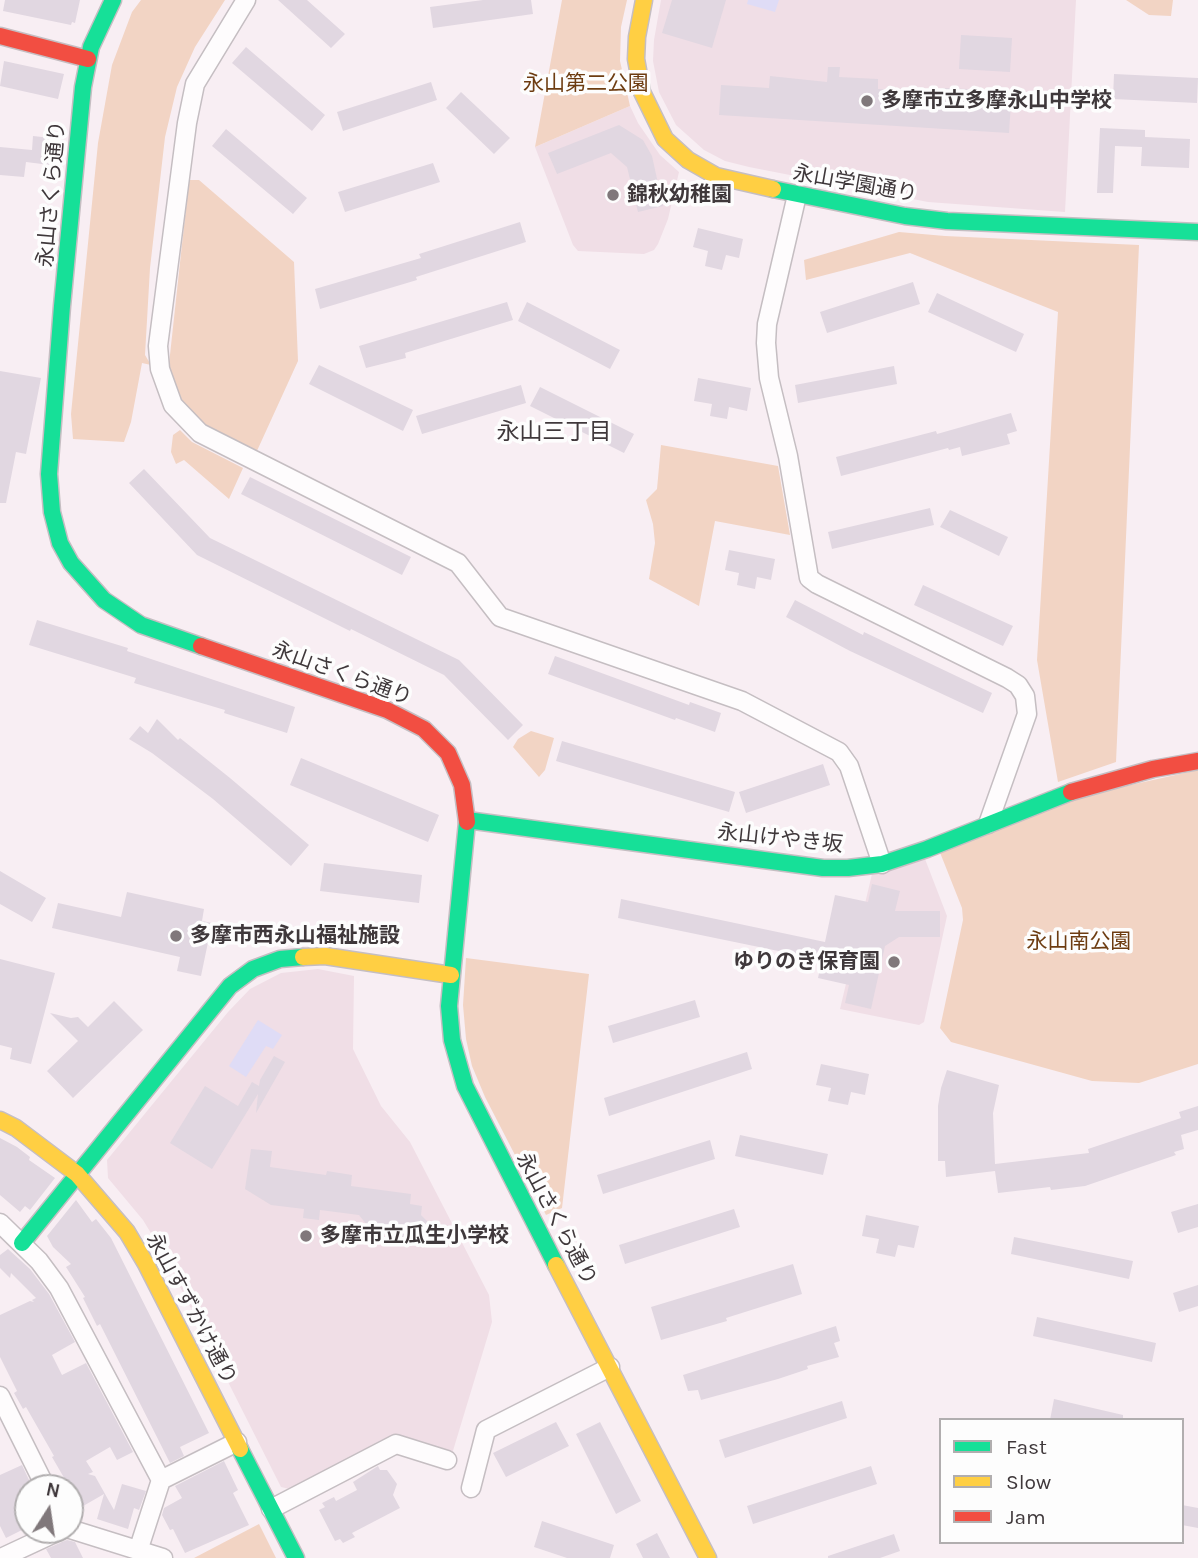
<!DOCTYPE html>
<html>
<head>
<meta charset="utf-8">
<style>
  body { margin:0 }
  #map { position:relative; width:1198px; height:1558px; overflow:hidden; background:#f8eef3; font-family:Karla,sans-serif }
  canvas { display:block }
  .legend { position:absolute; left:939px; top:1418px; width:245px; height:126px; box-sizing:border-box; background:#fdfdfd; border:2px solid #b1aeaf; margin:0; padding:9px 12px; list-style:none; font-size:21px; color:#3f383b }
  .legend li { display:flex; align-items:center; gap:14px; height:35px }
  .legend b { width:35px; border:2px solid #b1aeaf }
  .north { position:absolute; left:14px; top:1474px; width:70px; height:70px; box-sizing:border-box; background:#fdfdfd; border:2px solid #b1aeaf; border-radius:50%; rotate:12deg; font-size:19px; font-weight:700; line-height:28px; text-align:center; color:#3f383b }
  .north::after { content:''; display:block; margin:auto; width:24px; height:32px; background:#80787b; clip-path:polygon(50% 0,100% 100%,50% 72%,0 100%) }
</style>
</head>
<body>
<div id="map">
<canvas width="1198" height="1558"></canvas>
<ul class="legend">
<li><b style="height:9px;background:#16e098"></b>Fast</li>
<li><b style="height:9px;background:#ffcf43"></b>Slow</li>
<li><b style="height:9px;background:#f24e42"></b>Jam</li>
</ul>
<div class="north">N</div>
</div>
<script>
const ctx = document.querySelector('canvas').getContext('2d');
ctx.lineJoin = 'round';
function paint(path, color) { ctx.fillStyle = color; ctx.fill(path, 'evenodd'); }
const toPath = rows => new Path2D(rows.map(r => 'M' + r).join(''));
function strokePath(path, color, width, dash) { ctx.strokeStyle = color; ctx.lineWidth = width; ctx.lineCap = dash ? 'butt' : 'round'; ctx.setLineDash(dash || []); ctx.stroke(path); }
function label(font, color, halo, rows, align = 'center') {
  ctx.font = font + ' Karla,"Noto Sans JP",sans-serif'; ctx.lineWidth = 7; ctx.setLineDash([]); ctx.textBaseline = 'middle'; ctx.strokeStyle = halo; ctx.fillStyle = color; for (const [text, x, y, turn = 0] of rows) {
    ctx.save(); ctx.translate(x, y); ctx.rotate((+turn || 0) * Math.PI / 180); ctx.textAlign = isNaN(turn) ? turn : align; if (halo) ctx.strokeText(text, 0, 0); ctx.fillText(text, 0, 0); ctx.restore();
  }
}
paint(toPath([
  [661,0,1076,0,1065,212,928,202,749,167,725,161,704,150,676,125,659,92,653,61,654,40],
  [630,106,638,123,660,155,679,172,668,219,658,244,654,250,644,254,578,251,573,245,535,147],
  [925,859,947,916,924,1022,919,1025,840,1009,872,874],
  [318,969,354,976,353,1049,381,1106,410,1142,489,1295,492,1322,452,1454,396,1436,294,1490,281,1487,163,1253,143,1220,108,1178,107,1160,228,1012,250,989,281,973]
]), '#f0dee6');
paint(toPath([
  [141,0,225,0,195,47,177,87,165,137,150,268,145,355,151,365,142,363,131,422,124,442,73,439,71,414,98,143,112,65,132,12],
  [562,0,627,0,621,27,620,61,630,106,535,147],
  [1126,0,1173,0,1171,16,1149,15],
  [189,180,199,180,294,262,298,361,256,453,205,427,188,411,175,390,169,364],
  [899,232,945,236,1139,245,1116,762,1058,782,1037,660,1058,312,910,253,806,280,804,260],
  [180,430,192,442,243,468,229,499,184,460,176,464,171,452,173,435],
  [661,445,778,466,790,535,715,521,699,606,649,579,655,543,653,524,646,500,657,489],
  [531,731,554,738,545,770,539,777,513,747,518,739],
  [1198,770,1198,1064,1139,1083,1092,1081,951,1042,940,1028,963,920,962,908,939,850,1090,794],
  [466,958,589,974,562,1208,546,1215,485,1097,472,1066,466,1039,463,1005],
  [259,1524,276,1558,194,1558]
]), '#f2d4c4');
paint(toPath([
  [748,0,779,0,775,12,747,4],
  [258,1020,282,1035,273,1049,266,1046,246,1077,229,1066]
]), '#dfdcf6');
paint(toPath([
  [5,0,80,0,75,23,72,22,71,25,3,11],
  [278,0,307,0,345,34,331,48],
  [483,0,531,0,533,14,433,28,430,7],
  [672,0,726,0,712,48,662,33],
  [961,35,1012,38,1010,72,959,69],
  [246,47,325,115,312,131,232,63],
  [4,61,64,74,58,99,0,86],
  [828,67,840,67,839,77,878,79,878,89,943,93,943,88,968,89,967,101,1011,103,1009,133,719,115,721,85,769,88,770,76,827,82],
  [1114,74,1198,78,1197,103,1113,99],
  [431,82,437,100,343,131,337,112],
  [461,92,510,138,494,154,446,108],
  [619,125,643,140,652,156,663,206,638,212,627,167,611,153,557,174,548,153],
  [1100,128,1145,130,1145,137,1190,139,1189,168,1141,166,1142,147,1115,146,1113,193,1097,193],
  [226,129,307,198,293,214,212,146],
  [33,136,60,139,58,166,26,162,24,177,0,175,0,147,32,150],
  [433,163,440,182,345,212,338,192],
  [520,222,526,242,416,277,417,280,320,309,315,289,421,258,419,254],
  [698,228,743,239,739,258,726,255,722,270,705,266,708,251,693,247],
  [913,282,920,304,827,333,820,312],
  [937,293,1024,334,1016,352,928,312],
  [507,302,513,320,405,353,406,358,366,368,359,346],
  [527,302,620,350,610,369,518,321],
  [319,365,413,410,403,431,309,384],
  [894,366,897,384,798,403,795,385],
  [0,371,41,378,26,454,16,452,6,503,0,503],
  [698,378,751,388,747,411,729,407,727,419,710,416,712,404,694,401],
  [521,385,526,403,422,434,416,416],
  [540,387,634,434,624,453,530,406],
  [1011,413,1017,431,1007,434,1010,444,962,456,960,447,949,450,948,448,841,476,836,457,936,431,937,434],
  [144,469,210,538,459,660,523,725,508,740,444,675,351,629,350,631,197,555,129,483],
  [250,477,411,557,402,575,241,494],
  [930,508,934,525,832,549,828,532],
  [950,510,1008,537,999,556,940,527],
  [729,550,775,559,771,580,757,577,755,589,737,585,739,573,725,570],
  [923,585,1013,626,1003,646,914,605],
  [795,600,863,635,864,632,992,693,983,713,850,651,786,617],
  [37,620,128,648,127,651,295,707,287,733,224,713,225,710,134,683,136,678,29,645],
  [555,656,689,705,690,702,721,713,715,732,676,718,675,720,548,674],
  [157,719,178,740,180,738,230,778,309,845,291,866,213,799,152,753,129,739,140,726,148,733],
  [562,741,735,792,729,812,556,761],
  [301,758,439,815,428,842,290,785],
  [823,764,830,785,746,813,739,792],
  [324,863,422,875,419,903,320,891],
  [0,871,46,898,32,922,0,904],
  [872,884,900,891,895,911,940,911,940,937,899,937,885,946,871,1009,845,1003,849,985,818,978,822,960,618,918,621,899,825,942,835,895,868,902],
  [127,892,204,909,202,921,212,923,201,976,177,971,180,957,52,928,58,903,121,917],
  [0,959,55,973,31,1064,10,1059,12,1048,0,1045],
  [695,1000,700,1017,613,1043,608,1026],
  [114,1001,143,1030,73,1098,47,1071,78,1041,50,1013,71,1018,78,1017,88,1027],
  [747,1052,752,1069,609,1116,604,1098],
  [274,1056,285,1062,256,1113,258,1094,212,1169,170,1143,205,1086,238,1106,252,1082,259,1086,260,1080],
  [821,1064,869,1074,865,1095,851,1092,848,1105,828,1101,831,1088,816,1085],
  [947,1070,999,1085,993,1113,995,1164,1089,1153,1088,1149,1181,1118,1179,1112,1198,1106,1198,1130,1181,1135,1184,1149,1174,1152,1176,1155,1085,1186,1051,1190,1050,1187,998,1193,995,1171,946,1177,945,1161,938,1161,938,1106,941,1088],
  [740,1135,828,1154,823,1175,735,1156],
  [0,1138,17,1147,30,1157,29,1160,55,1178,30,1210,25,1206,20,1212,0,1195],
  [710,1140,715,1159,603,1194,597,1175],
  [251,1149,272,1151,270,1167,326,1175,327,1171,352,1175,351,1186,411,1194,410,1204,422,1206,421,1215,429,1223,427,1241,366,1231,367,1225,359,1215,320,1210,319,1220,303,1218,304,1209,271,1205,245,1189],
  [76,1200,92,1222,96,1219,111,1238,209,1433,180,1447,184,1456,170,1463,100,1324,97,1326,83,1298,85,1297,66,1267,71,1264,53,1247,47,1236],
  [1198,1204,1198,1227,1178,1233,1171,1212],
  [734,1209,740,1227,625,1264,619,1245],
  [866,1215,919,1226,914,1248,898,1245,895,1257,876,1253,879,1239,862,1236],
  [1014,1237,1133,1261,1129,1279,1011,1254],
  [8,1249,30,1269,49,1294,75,1342,52,1355,62,1375,86,1363,133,1452,117,1460,110,1447,86,1461,93,1472,88,1474,95,1476,114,1510,122,1484,146,1491,139,1510,134,1508,128,1529,97,1519,104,1494,78,1509,70,1495,70,1488,52,1457,54,1456,26,1407,23,1409,14,1393,17,1391,0,1357,0,1315,30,1301,34,1302,32,1300,36,1298,11,1273,10,1278,0,1268,0,1255],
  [793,1264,802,1294,726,1318,727,1321,661,1340,651,1307],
  [1198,1285,1198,1306,1179,1312,1173,1293],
  [1037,1317,1156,1343,1152,1362,1033,1336],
  [836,1326,840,1341,834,1343,839,1357,807,1366,808,1369,778,1379,701,1400,698,1390,688,1391,683,1375],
  [1054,1399,1123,1415,1123,1420,1050,1420],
  [842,1401,847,1418,725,1458,719,1440],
  [556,1422,569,1446,506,1477,493,1453],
  [600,1422,641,1501,616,1514,576,1434],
  [224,1461,238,1490,233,1493,249,1525,185,1553,173,1529,170,1530,162,1515,164,1508,182,1498,175,1486],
  [22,1465,29,1480,28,1527,6,1538,0,1526,0,1475],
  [378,1466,380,1470,387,1470,397,1484,393,1495,400,1508,352,1533,355,1537,343,1543,340,1539,335,1541,319,1510,325,1507,322,1503,334,1497,336,1501,357,1490,353,1482],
  [871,1466,877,1484,753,1524,747,1506],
  [1182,1505,1198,1508,1198,1528,1182,1525],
  [542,1521,614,1545,610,1558,567,1558,534,1547],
  [657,1533,670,1558,643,1558,636,1544],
  [894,1534,900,1551,880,1558,828,1558,828,1556],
  [67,1540,75,1542,83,1558,51,1558,46,1549]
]), '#e1d7e1');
const street = toPath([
  [246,0,195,84,187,123,158,346,160,369,173,405,200,433,458,563,500,617,742,701,839,752,849,766,882,864],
  [797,195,767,324,766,343,769,378,788,456,809,578,817,584,1007,678,1018,685,1025,696,1027,714,988,824],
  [0,1223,39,1261,59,1288,161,1480,138,1551],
  [0,1396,46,1488],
  [161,1480,237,1442],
  [471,1488,486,1430,610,1367],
  [271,1509,396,1444,447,1460],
  [70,1529,163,1558],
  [1,1558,61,1530]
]);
const fast = toPath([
  [113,0,91,47,83,87,62,306,49,474,52,512,60,543,71,563,104,600,141,625,201,646],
  [773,189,905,216,947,221,1198,232],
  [467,820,823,868,848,868,882,864,927,849,1071,792],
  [467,822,449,1006,452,1040,465,1086,556,1265],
  [22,1243,230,986,253,969,280,959,303,957],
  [240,1449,296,1558]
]);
const slow = toPath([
  [644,0,637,37,636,59,642,92,665,139,688,160,716,176,773,189],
  [303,957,325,956,451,975],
  [0,1120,16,1128,77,1174,127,1232,146,1264,240,1449],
  [556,1265,708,1558]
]);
const jam = toPath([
  [0,36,88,59],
  [201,646,387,710,424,729,448,753,462,785,467,822],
  [1071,792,1153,769,1198,761]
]);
strokePath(street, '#c5bec2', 21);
strokePath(fast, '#c5bec2', 19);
strokePath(slow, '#c5bec2', 19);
strokePath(jam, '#c5bec2', 19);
strokePath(street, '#fefcfd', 18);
strokePath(fast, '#16e098', 16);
strokePath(slow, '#ffcf43', 16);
strokePath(jam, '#f24e42', 16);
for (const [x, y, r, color] of [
  [867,101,7,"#80787b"],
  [613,195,7,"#80787b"],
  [176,936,7,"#80787b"],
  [894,962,7,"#80787b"],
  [306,1236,7,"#80787b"]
]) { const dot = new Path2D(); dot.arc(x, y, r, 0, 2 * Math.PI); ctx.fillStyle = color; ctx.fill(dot); strokePath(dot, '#fdfdfd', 2.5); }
label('21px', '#6d3c11', '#fdfdfd', [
  ["永山第二公園",586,84],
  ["永山南公園",1079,942]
]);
label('bold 21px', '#3f383b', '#fdfdfd', [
  ["多摩市立多摩永山中学校",881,101],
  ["錦秋幼稚園",627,195],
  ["多摩市西永山福祉施設",190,936],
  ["ゆりのき保育園",880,962,"right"],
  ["多摩市立瓜生小学校",320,1236]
], 'left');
label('21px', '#3f383b', '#fdfdfd', [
  ["永山学園通り",855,184,10],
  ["永山さくら通り",52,194,-85],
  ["永山さくら通り",342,674,20],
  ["永山けやき坂",780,839,6],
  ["永山さくら通り",556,1219,62],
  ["永山すずかけ通り",191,1309,62]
]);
label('23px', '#3f383b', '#fdfdfd', [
  ["永山三丁目",554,432]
]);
</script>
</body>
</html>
